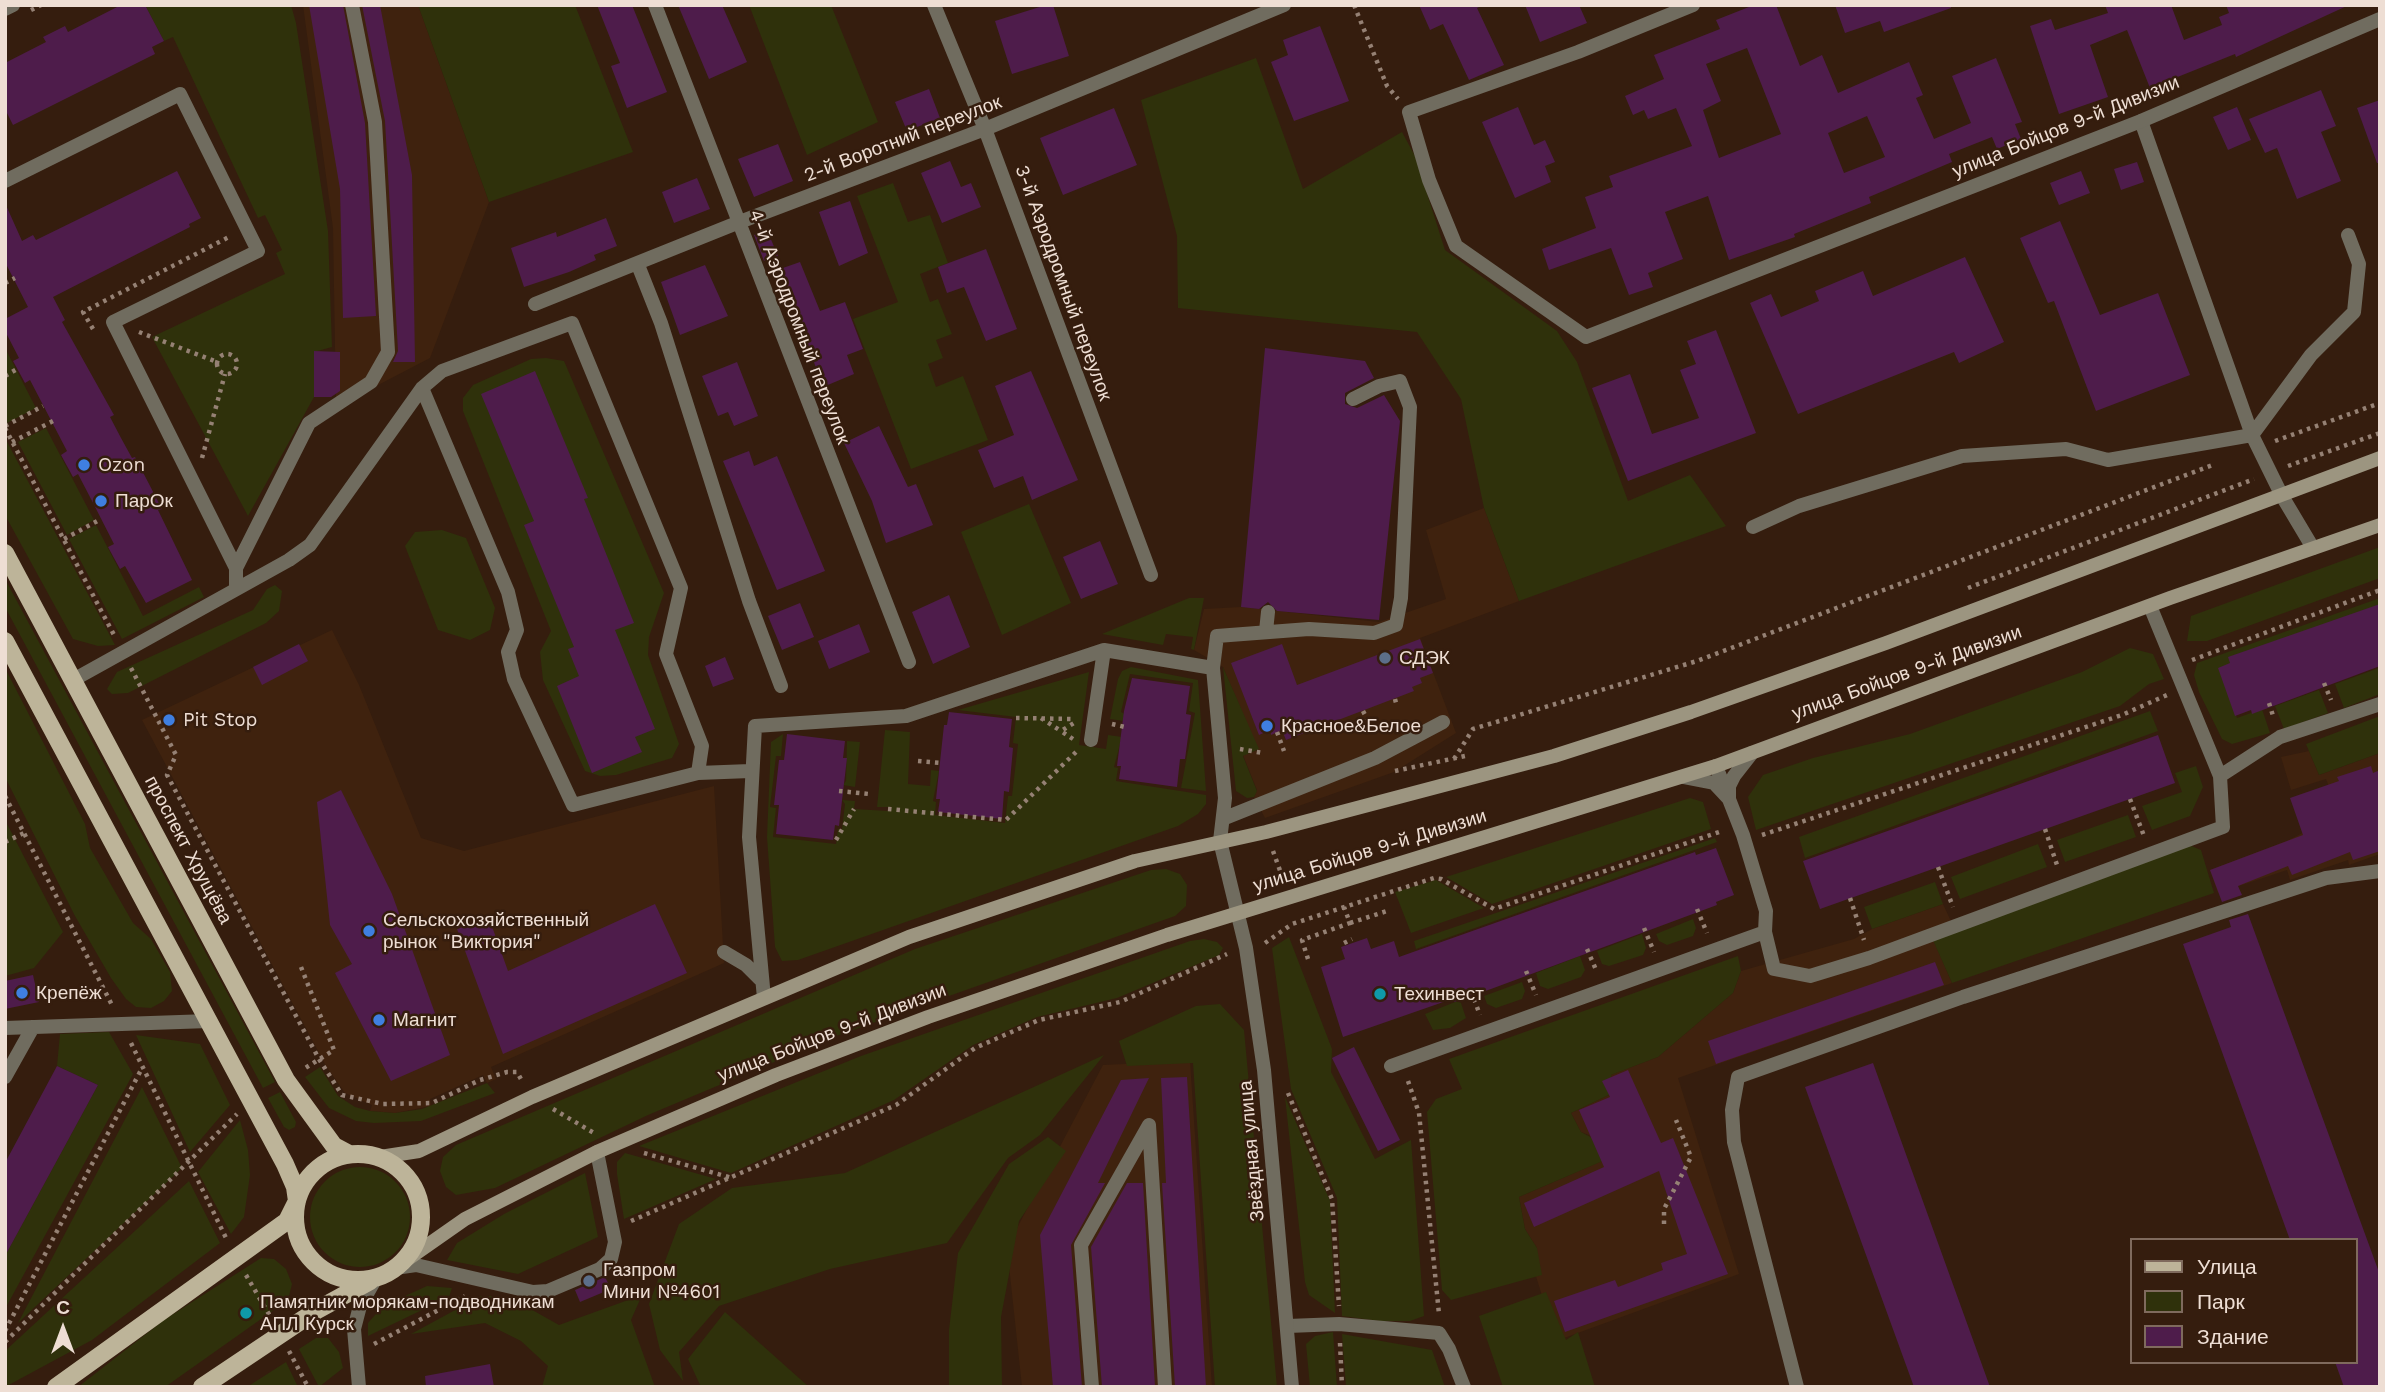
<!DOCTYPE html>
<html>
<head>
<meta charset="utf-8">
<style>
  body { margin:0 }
  #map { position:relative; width:2385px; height:1392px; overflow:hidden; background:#351d0e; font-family:"Work Sans",sans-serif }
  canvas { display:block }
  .frame { position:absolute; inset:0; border:7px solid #eeded4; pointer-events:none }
  .legend { position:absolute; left:2130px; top:1238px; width:228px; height:126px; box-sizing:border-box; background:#351d0e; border:2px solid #7f6a5d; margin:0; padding:9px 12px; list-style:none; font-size:21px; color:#eeded4 }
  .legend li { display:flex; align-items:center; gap:14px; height:35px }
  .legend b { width:35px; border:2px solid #7f6a5d }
  .north { position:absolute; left:28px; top:1294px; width:70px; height:70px; -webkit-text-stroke:5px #351d0e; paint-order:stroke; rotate:0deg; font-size:19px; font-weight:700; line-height:28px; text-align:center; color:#eeded4 }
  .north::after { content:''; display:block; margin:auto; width:24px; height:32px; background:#eeded4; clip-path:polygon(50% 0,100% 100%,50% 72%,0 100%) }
</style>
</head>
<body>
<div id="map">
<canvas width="2385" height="1392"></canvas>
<div class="frame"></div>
<ul class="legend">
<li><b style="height:9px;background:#bdb499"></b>Улица</li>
<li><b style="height:19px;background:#2f310b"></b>Парк</li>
<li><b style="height:19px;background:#4e1c4b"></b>Здание</li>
</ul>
<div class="north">С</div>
</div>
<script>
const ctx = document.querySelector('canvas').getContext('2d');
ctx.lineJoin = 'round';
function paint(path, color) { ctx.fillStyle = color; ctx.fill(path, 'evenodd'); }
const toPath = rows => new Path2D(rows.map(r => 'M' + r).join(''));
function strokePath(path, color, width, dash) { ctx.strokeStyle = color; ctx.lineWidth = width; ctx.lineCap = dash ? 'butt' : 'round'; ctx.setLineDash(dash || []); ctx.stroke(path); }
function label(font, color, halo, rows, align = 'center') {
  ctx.font = font + ' "Work Sans",sans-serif'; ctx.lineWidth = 5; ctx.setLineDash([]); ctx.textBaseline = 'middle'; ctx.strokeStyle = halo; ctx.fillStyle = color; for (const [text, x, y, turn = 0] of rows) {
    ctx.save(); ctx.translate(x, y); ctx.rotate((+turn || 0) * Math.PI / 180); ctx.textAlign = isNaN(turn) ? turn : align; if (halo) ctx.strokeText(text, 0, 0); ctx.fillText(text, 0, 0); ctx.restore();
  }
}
paint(toPath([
  [303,5,418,5,489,202,430,358,336,407,333,228],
  [1484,508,1519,601,1420,638,1456,733,1394,772,1265,818,1254,797,1257,790,1243,755,1258,750,1223,667,1194,650,1204,609,1241,607,1379,622,1446,599,1426,530],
  [332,630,359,685,421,838,464,851,714,786,724,963,491,1067,496,1079,487,1083,483,1075,430,1099,431,1106,395,1113,370,1111,372,1105,345,1093,326,1066,142,720],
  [2309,751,2319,775,2380,753,2380,854,2349,865,2348,860,2290,880,2287,870,2218,893,2210,870,2289,840,2339,814,2326,779,2291,790,2281,757],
  [1943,904,1955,930,1933,939,1952,983,1678,1078,1739,1274,1556,1341,1535,1273,1537,1248,1525,1229,1519,1197,1611,1157,1589,1135,1581,1132,1571,1113,1615,1092,1610,1075,1658,1057,1733,993,1741,971,1854,939,1872,929],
  [1190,1061,1212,1387,1022,1387,1007,1247,1103,1065]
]), '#3f220e');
paint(toPath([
  [145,5,291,5,296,23,328,231,332,347,314,352,314,397,248,516,152,337,285,274,276,253,282,250,265,215,258,218,173,37,164,41],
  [418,5,575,5,633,152,489,202],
  [749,5,831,5,878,122,807,155],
  [1256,58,1303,189,1402,132,1415,156,1445,250,1557,331,1577,362,1628,501,1690,475,1726,526,1519,601,1484,508,1461,399,1417,332,1178,308,1177,236,1141,100],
  [893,183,908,222,930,215,948,263,920,274,930,302,938,299,952,334,936,340,943,358,928,364,936,387,963,376,988,440,911,469,853,319,898,302,857,196],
  [5,348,36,408,7,423,5,419],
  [546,358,564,361,664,593,649,637,648,655,679,744,672,758,616,775,600,776,585,771,543,680,540,652,551,631,463,411,463,398,473,385,531,359],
  [46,428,94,520,67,535,18,442],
  [5,438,115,645,98,646,73,639,5,515],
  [1029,504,1071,603,1002,635,961,532],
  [96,525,143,616,199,587,204,597,122,639,69,539],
  [442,530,466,538,495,608,490,630,470,640,438,630,405,546,415,532],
  [2380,547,2380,578,2207,641,2187,641,2191,616],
  [5,579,275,1082,263,1088,5,607],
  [275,585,282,591,279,611,266,623,128,693,112,694,107,689,117,672,253,610,267,589],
  [1189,598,1204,598,1194,650,1191,649,1193,637,1166,634,1163,645,1102,634],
  [2380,598,2380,612,2220,669,2237,718,2262,709,2270,733,2232,744,2222,739,2199,692,2194,675,2197,663],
  [2130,648,2153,654,2164,679,2149,684,2120,706,1756,830,1748,797,1763,775,1813,758,1910,734,2082,672],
  [1131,667,1198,680,1206,791,1181,788,1195,713,1189,711,1193,683,1130,674,1121,712,1125,714,1124,721,1110,719,1118,679,1122,671],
  [1223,667,1259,749,1243,756,1257,791,1254,797,1247,798,1236,791],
  [5,668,85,824,90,848,133,923,151,939,170,972,172,991,164,1001,151,1008,136,1007,126,999,111,978,75,916,5,777],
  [2379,668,2380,694,2344,708,2335,684],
  [1089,672,1079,745,1106,749,1108,735,1122,737,1114,767,1118,768,1116,781,1206,795,1206,804,1198,814,1178,826,798,960,782,961,775,947,767,837,771,742,783,734,781,756,776,756,770,807,776,808,773,837,836,844,838,829,842,829,845,804,842,800,855,801,854,809,888,811,888,807,877,807,885,730,910,732,908,784,930,786,931,770,939,771,933,801,936,802,935,815,1005,823,1008,796,1012,796,1018,744,1013,743,1016,717,958,710],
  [2319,690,2328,713,2284,729,2275,706],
  [2150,711,2158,731,1805,858,1799,837],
  [2380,716,2380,753,2319,775,2306,744],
  [847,741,860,742,855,787,843,785,846,781],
  [2196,766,2203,787,2190,816,2152,830,2142,806,2182,792,2175,773],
  [1690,798,1703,802,1711,829,1492,904,1446,877],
  [2128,815,2136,837,2065,862,2057,840],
  [5,820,63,932,34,968,5,976],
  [1715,838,1717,842,1416,949,1414,941],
  [2038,844,2047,867,1960,899,1951,877],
  [2189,845,2201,850,2214,893,1952,983,1932,938],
  [1166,869,1180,874,1187,885,1186,906,1175,916,836,1036,648,1115,495,1188,456,1195,446,1187,440,1171,443,1157,456,1145,915,949,1151,870],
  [1436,880,1484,908,1411,933,1395,892],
  [1935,882,1943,904,1872,929,1864,907],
  [1693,919,1696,928,1693,936,1667,945,1659,941,1656,934],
  [1642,934,1646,948,1643,955,1609,966,1602,964,1597,951],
  [1289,937,1332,1049,1331,1072,1375,1159,1411,1140,1424,1316,1410,1321,1380,1321,1342,1316,1337,1198,1291,1089,1272,948],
  [1204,939,1217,942,1223,948,1219,955,1117,998,1037,1017,973,1045,894,1100,731,1173,639,1146,861,1056,1190,941],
  [1580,956,1585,970,1581,977,1548,989,1540,986,1536,973],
  [1738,956,1741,971,1733,993,1658,1057,1611,1075,1615,1092,1571,1113,1581,1132,1600,1142,1612,1157,1519,1197,1525,1229,1537,1248,1542,1275,1451,1300,1442,1290,1427,1112,1436,1099,1462,1089,1449,1059],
  [1522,982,1525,991,1522,999,1496,1008,1487,1004,1484,996],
  [1460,1000,1466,1018,1450,1028,1433,1030,1425,1014],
  [1220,1004,1244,1030,1277,1387,1215,1387,1193,1063,1127,1066,1119,1041,1196,1006],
  [109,1032,133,1074,5,1309,5,1256,98,1085,57,1066,60,1034],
  [136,1035,200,1044,230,1105,190,1152],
  [1104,1055,1040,1135,1008,1158,947,1243,830,1269,719,1306,679,1352,683,1381,660,1350,649,1304,679,1224,732,1188,845,1173],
  [320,1067,338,1096,355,1107,370,1111,395,1113,422,1109,487,1083,495,1093,421,1121,374,1123,356,1121,329,1108,305,1077],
  [142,1087,182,1168,18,1323],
  [280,1092,296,1122,295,1127,289,1130,284,1127,268,1098],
  [1285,1097,1330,1201,1335,1313,1309,1295,1305,1282],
  [240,1120,248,1150,250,1175,244,1217,231,1234,198,1172],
  [1048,1137,1066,1151,1019,1221,1001,1317,1002,1387,949,1387,949,1330,958,1253,1009,1164],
  [625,1153,716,1179,624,1219,617,1174,617,1162],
  '310 1217a50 50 0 1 1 100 0a50 50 0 1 1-100 0Z',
  [585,1173,598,1237,518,1274,447,1260,457,1243,504,1214],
  [189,1181,220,1243,92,1340,5,1387,5,1351],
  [261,1258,274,1259,286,1269,292,1284,288,1300,165,1387,78,1387,164,1320],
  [427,1286,452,1288,449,1297,368,1336,368,1323,383,1306],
  [1546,1292,1566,1340,1578,1332,1595,1387,1503,1387,1479,1316],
  [642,1295,631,1320,655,1387,542,1387,548,1366,521,1341,485,1323,411,1334,481,1296,495,1296,518,1302,559,1325],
  [725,1312,809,1387,701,1387,688,1359],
  [1333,1332,1337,1387,1310,1387,1306,1344,1315,1336],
  [1342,1334,1432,1350,1445,1387,1346,1387],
  [316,1338,328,1338,339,1352,343,1368,319,1387,299,1349],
  [286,1362,298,1387,247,1387]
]), '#2f310b');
paint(toPath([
  [121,5,145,5,164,41,152,47,155,54,13,125,5,109,5,63,46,42,43,37,65,26,68,32],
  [309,5,343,5,365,123,376,316,343,318,340,189],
  [362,5,380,5,412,175,415,362,393,362,398,351,385,121],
  [597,5,632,5,667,92,627,108,611,66,620,63],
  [678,5,722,5,747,62,709,79],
  [1046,5,1053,5,1069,56,1012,74,995,21],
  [1419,5,1483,5,1477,8,1504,65,1469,80,1443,24,1430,30],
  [1525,5,1579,5,1587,23,1540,42],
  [1754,5,1776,5,1800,66,1822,55,1838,93,1909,62,1923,95,1916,98,1934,139,1971,123,1952,76,1996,58,2022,122,2015,124,2021,139,1997,149,1992,137,1949,154,1952,162,1869,197,1871,203,1794,234,1795,237,1729,260,1708,196,1665,212,1683,259,1648,273,1653,287,1629,295,1611,248,1549,270,1542,249,1596,228,1585,197,1613,187,1609,176,1692,146,1676,108,1648,119,1644,110,1633,115,1625,96,1664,79,1654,55,1720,29,1716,20],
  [1747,48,1781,134,1719,158,1703,110,1721,101,1706,64],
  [1867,116,1885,157,1844,173,1828,133],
  [1835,5,1951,5,1951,8,1884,32,1880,21,1845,33],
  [2105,5,2171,5,2184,40,2222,25,2219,17,2229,13,2226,5,2349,5,2236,57,2235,54,2150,88,2127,30,2090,45,2108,97,2059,114,2030,26,2051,19,2055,30,2108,13],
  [1320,26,1349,101,1294,121,1271,62,1288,55,1283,40],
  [929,89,940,118,907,131,895,102],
  [2321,90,2336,126,2321,132,2341,181,2297,199,2277,148,2265,153,2249,119],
  [2380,100,2380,163,2377,163,2357,108],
  [1518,107,1534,145,1545,140,1555,162,1545,166,1551,182,1515,198,1482,122],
  [2237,107,2251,140,2228,150,2213,117],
  [1114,108,1137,165,1063,195,1040,138],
  [778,144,793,181,754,197,738,159],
  [950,161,961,187,971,183,981,207,942,223,921,173],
  [2137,162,2144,182,2121,190,2114,169],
  [177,171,201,218,189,224,190,227,53,297,65,320,62,322,114,415,110,417,121,438,132,458,135,457,162,509,158,510,192,580,146,603,125,566,120,569,108,547,114,544,91,499,78,474,73,477,61,455,67,451,30,380,25,383,13,361,19,358,5,331,5,319,28,307,5,262,5,203,22,241,33,235,36,240],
  [2081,171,2090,193,2059,205,2050,183],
  [697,178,710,209,674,223,662,192],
  [850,201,868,253,839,266,819,212],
  [606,218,617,246,594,255,596,260,569,272,524,287,511,248,556,232,557,237],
  [2060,221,2100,315,2158,293,2190,375,2096,411,2054,301,2048,303,2020,238],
  [767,230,778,256,764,261,754,235],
  [986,249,1017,329,986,341,964,287,947,293,938,267],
  [1965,257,2004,342,1959,363,1954,352,1798,414,1750,303,1771,294,1781,317,1819,301,1815,291,1863,271,1873,296],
  [800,262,820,311,845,302,863,349,847,355,854,374,823,387,780,269],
  [705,265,728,316,680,335,661,282],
  [1716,330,1756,433,1628,481,1592,388,1630,374,1652,434,1699,418,1680,370,1696,364,1687,341],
  [1265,348,1365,361,1374,378,1345,393,1345,404,1357,408,1384,395,1400,421,1379,620,1277,611,1268,602,1259,609,1241,607],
  [314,351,340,352,340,391,331,397,314,397],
  [737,362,758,416,734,426,728,412,718,416,702,376],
  [535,371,588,498,584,499,634,623,615,630,655,729,635,737,642,752,592,773,557,686,579,676,568,649,574,647,524,525,534,521,481,394],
  [1031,371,1078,480,1032,500,1023,476,994,488,978,450,1014,435,995,386],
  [879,426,908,487,916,484,933,525,886,543,872,501,844,443],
  [749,451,754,466,777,456,825,571,777,590,723,461],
  [1100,541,1118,584,1081,599,1063,557],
  [949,595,970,647,933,664,912,612],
  [800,603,814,637,782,650,768,616],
  [2380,604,2380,666,2252,714,2251,710,2235,716,2218,668,2230,663,2228,657],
  [859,624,870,652,829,669,818,641],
  [1420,639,1433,673,1420,678,1422,683,1412,687,1414,691,1286,740,1282,730,1271,735,1270,730,1259,735,1231,663,1282,644,1297,685],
  [299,644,308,661,262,685,253,667],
  [725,657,734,679,713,687,705,666],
  [1132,678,1190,686,1186,714,1191,715,1185,759,1180,759,1177,787,1119,779,1121,766,1117,766,1124,711],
  [949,712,1012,719,1009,747,1013,748,1009,792,1004,791,1002,819,938,812,940,799,936,799,944,725,947,725],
  [787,734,845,741,843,758,847,758,839,826,835,825,833,840,776,834,779,805,774,805,779,760,784,760],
  [2158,735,2175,783,1820,909,1803,861],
  [2371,766,2373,773,2380,770,2380,851,2353,860,2350,852,2292,875,2288,866,2238,886,2242,895,2222,902,2210,870,2303,835,2290,798,2339,781,2337,777],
  [341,790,392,894,450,1055,391,1081,335,973,352,964,330,925,317,802],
  [1716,848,1734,895,1716,902,1717,905,1491,989,1454,1002,1452,999,1343,1037,1321,967,1345,959,1341,947,1367,938,1371,949,1394,941,1399,957,1695,852,1696,855],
  [655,904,687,973,503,1054,457,929,489,918,508,971],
  [2248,914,2380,1275,2380,1387,2344,1387,2335,1362,2355,1362,2355,1240,2290,1240,2183,944,2231,927,2229,920],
  [1935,962,1944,985,1716,1064,1708,1041],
  [33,975,39,1002,5,1009,5,981],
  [1354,1047,1400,1140,1378,1151,1332,1058],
  [1873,1063,1990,1387,1914,1387,1805,1087],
  [57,1066,98,1085,5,1256,5,1163],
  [1628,1070,1661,1143,1673,1138,1728,1274,1565,1332,1554,1301,1615,1280,1618,1287,1663,1270,1661,1263,1687,1254,1659,1171,1534,1227,1524,1203,1604,1167,1579,1110,1610,1097,1602,1081],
  [1187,1077,1206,1387,1175,1387,1162,1183,1166,1183,1161,1078],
  [1149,1078,1098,1183,1105,1183,1071,1245,1082,1387,1053,1387,1040,1235,1121,1080],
  [1127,1183,1143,1183,1155,1387,1102,1387,1091,1247],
  [605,1277,611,1289,580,1302,575,1290],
  [490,1364,494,1387,426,1387,425,1376]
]), '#4e1c4b');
strokePath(toPath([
  [1354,5,1387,86,1398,99],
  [31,10,41,5],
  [5,283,15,278],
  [93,329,83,312,229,237],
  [139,332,217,362],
  '217 364a10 10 0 1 1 20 0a10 10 0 1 1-20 0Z',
  [5,376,17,369],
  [5,426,43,406],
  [5,428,114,635],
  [2275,441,2380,403],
  [12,442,53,421],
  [202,458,225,374],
  [2288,466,2380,433],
  [64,539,101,519],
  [1968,588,2254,479],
  [2192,660,2380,590],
  [131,668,176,755,167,775,319,1059,342,1095,383,1104,432,1103,480,1080,507,1072,517,1072,522,1081],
  [2324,683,2331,700],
  [1395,699,1397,707],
  [2269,703,2274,719],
  [1363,711,1367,719],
  [1016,718,1074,719],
  [1041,718,1061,731],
  [1333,722,1337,730],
  [1112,724,1125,727],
  [1329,724,1333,732],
  [1277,732,1284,751],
  [1073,739,1061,731,1074,723],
  [1240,749,1263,753],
  [1454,759,1473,729,1697,661,2215,464],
  [918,761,942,763],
  [1395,771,1465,756],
  [839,791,869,794],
  [5,796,113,1007],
  [2130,799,2144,836],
  [888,809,1006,820,1076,752],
  [2045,829,2058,868],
  [1762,835,2122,715,2167,695],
  [836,840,854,809],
  [5,842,24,833],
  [1273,851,1283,879],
  [1938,867,1953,907],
  [1850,898,1864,940],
  [1697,909,1707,933],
  [1350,923,1387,911],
  [1644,928,1654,952],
  [1265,943,1292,924,1434,878,1441,879,1494,909,1722,831],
  [1344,943,1352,939],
  [1587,949,1597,972],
  [1308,959,1302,940,1350,923,1344,907],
  [301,967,334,1050,302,1070],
  [1526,971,1536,995],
  [1471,991,1480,1015],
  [131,1043,227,1240],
  [1408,1081,1419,1113,1439,1314],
  [1288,1093,1332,1199,1339,1306],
  [553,1109,594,1133],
  [644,1153,732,1178],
  [631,1221,896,1105,975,1048,1039,1020,1120,1002,1227,954],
  [1664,1224,1664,1209,1691,1157,1676,1120],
  [246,1275,270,1316],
  [5,1331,142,1068],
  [5,1342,237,1114],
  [1340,1343,1342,1387],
  [374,1344,465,1296],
  [289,1351,308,1387]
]), '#958174', 4.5, [3.5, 5]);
strokePath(toPath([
  [5,9,13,5],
  [2141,121,2252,435,2282,496,2313,548],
  [5,181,180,94,258,251,113,322,236,568,236,588],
  [422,388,508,592,517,630,508,652,514,679,573,805,698,773,750,771],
  [1753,527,1799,506,1962,456,2066,449,2108,460,2252,435,2311,355,2354,312,2359,264,2348,235],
  [236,568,309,423,371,382,388,352,375,122,352,5],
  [1266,631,1268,612],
  [73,680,289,560,310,545,422,388,442,371,572,323,681,588,666,654,702,746,698,773],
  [1091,740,1104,650],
  [1716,766,1743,835,1766,911,1765,932,1774,969,1810,976,1869,958,2223,827,2220,776,2150,606],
  [2220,776,2280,737,2380,704],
  [1683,777,1714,783,1729,799,1729,786,1734,776,1752,753],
  [1225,818,1375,758,1443,722],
  [1220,841,1225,798,1213,668,1217,636,1309,629,1374,633,1396,625,1401,598,1410,407,1400,381,1379,386,1353,399],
  [724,952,746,965,760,979],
  [764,998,749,837,755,726,906,716,1104,650,1213,668],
  [5,1028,209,1021],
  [1391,1066,1765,932],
  [5,1077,33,1027],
  [395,1268,416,1265,533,1292,548,1291,600,1269,611,1259,615,1242,597,1152],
  [1288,1326,1339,1324,1439,1333,1449,1349,1464,1387],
  [359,1387,354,1329,360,1306,376,1278],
  [1092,1387,1081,1245,1149,1125,1165,1387],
  [1797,1387,1734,1142,1732,1110,1738,1077,1963,997,2326,878,2380,871]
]), '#706c5f', 14);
strokePath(toPath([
  [655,5,909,662],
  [934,5,985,129,1151,575],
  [1693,5,1578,52,1409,112,1429,180,1456,246,1586,337,2141,121,2380,19],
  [638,265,661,323,749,601,781,686],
  [535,304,737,223,985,129,1284,5],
  [1220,841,1246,948,1264,1070,1292,1387]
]), '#706c5f', 14);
strokePath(toPath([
  [380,1157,419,1151,532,1097,909,937,1135,861,1266,832,1554,756,1691,712,1886,643,2380,458],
  [395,1268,465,1219,597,1152,776,1075,928,1017,1167,935,1716,766,2170,598,2380,525]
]), '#9c9580', 14);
strokePath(toPath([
  [5,553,286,1080,334,1146,349,1154],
  [5,641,285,1164,295,1187,297,1201,287,1221,56,1387],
  '295 1217a63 63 0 1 1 126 0a63 63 0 1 1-126 0Z',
  [202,1387,317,1310,370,1281]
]), '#bdb499', 18);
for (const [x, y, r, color] of [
  [84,465,7,"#3f7fe0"],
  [101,501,7,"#3f7fe0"],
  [1385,658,7,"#5c6f8a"],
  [169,720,7,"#3f7fe0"],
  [1267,726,7,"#3f7fe0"],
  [369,931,7,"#3f7fe0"],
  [22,993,7,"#3f7fe0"],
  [1380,994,7,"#0f9aa8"],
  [379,1020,7,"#3f7fe0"],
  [589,1281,7,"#5c6f8a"],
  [246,1313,7,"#0f9aa8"]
]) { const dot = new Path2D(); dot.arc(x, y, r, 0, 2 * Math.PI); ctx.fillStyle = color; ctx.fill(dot); strokePath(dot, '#351d0e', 2.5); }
label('19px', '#eeded4', '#351d0e', [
  ["улица Бойцов 9-й Дивизии",2066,127,-22],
  ["2-й Воротний переулок",903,139,-21],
  ["3-й Аэродромный переулок",1063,283,70],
  ["4-й Аэродромный переулок",799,327,69],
  ["улица Бойцов 9-й Дивизии",1907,673,-20],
  ["проспект Хрущёва",188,850,62],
  ["улица Бойцов 9-й Дивизии",1370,851,-17],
  ["улица Бойцов 9-й Дивизии",832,1033,-21],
  ["Звёздная улица",1252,1151,-95]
]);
label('19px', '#eeded4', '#351d0e', [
  ["Ozon",98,465],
  ["ПарОк",115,501],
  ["СДЭК",1399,658],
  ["Pit Stop",183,720],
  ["Красное&Белое",1281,726],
  ["Сельскохозяйственный",383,920],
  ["рынок \"Виктория\"",383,942],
  ["Крепёж",36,993],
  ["Техинвест",1394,994],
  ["Магнит",393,1020],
  ["Газпром",603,1270],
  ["Мини №4601",603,1292],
  ["Памятник морякам-подводникам",260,1302],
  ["АПЛ Курск",260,1324]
], 'left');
</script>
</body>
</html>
